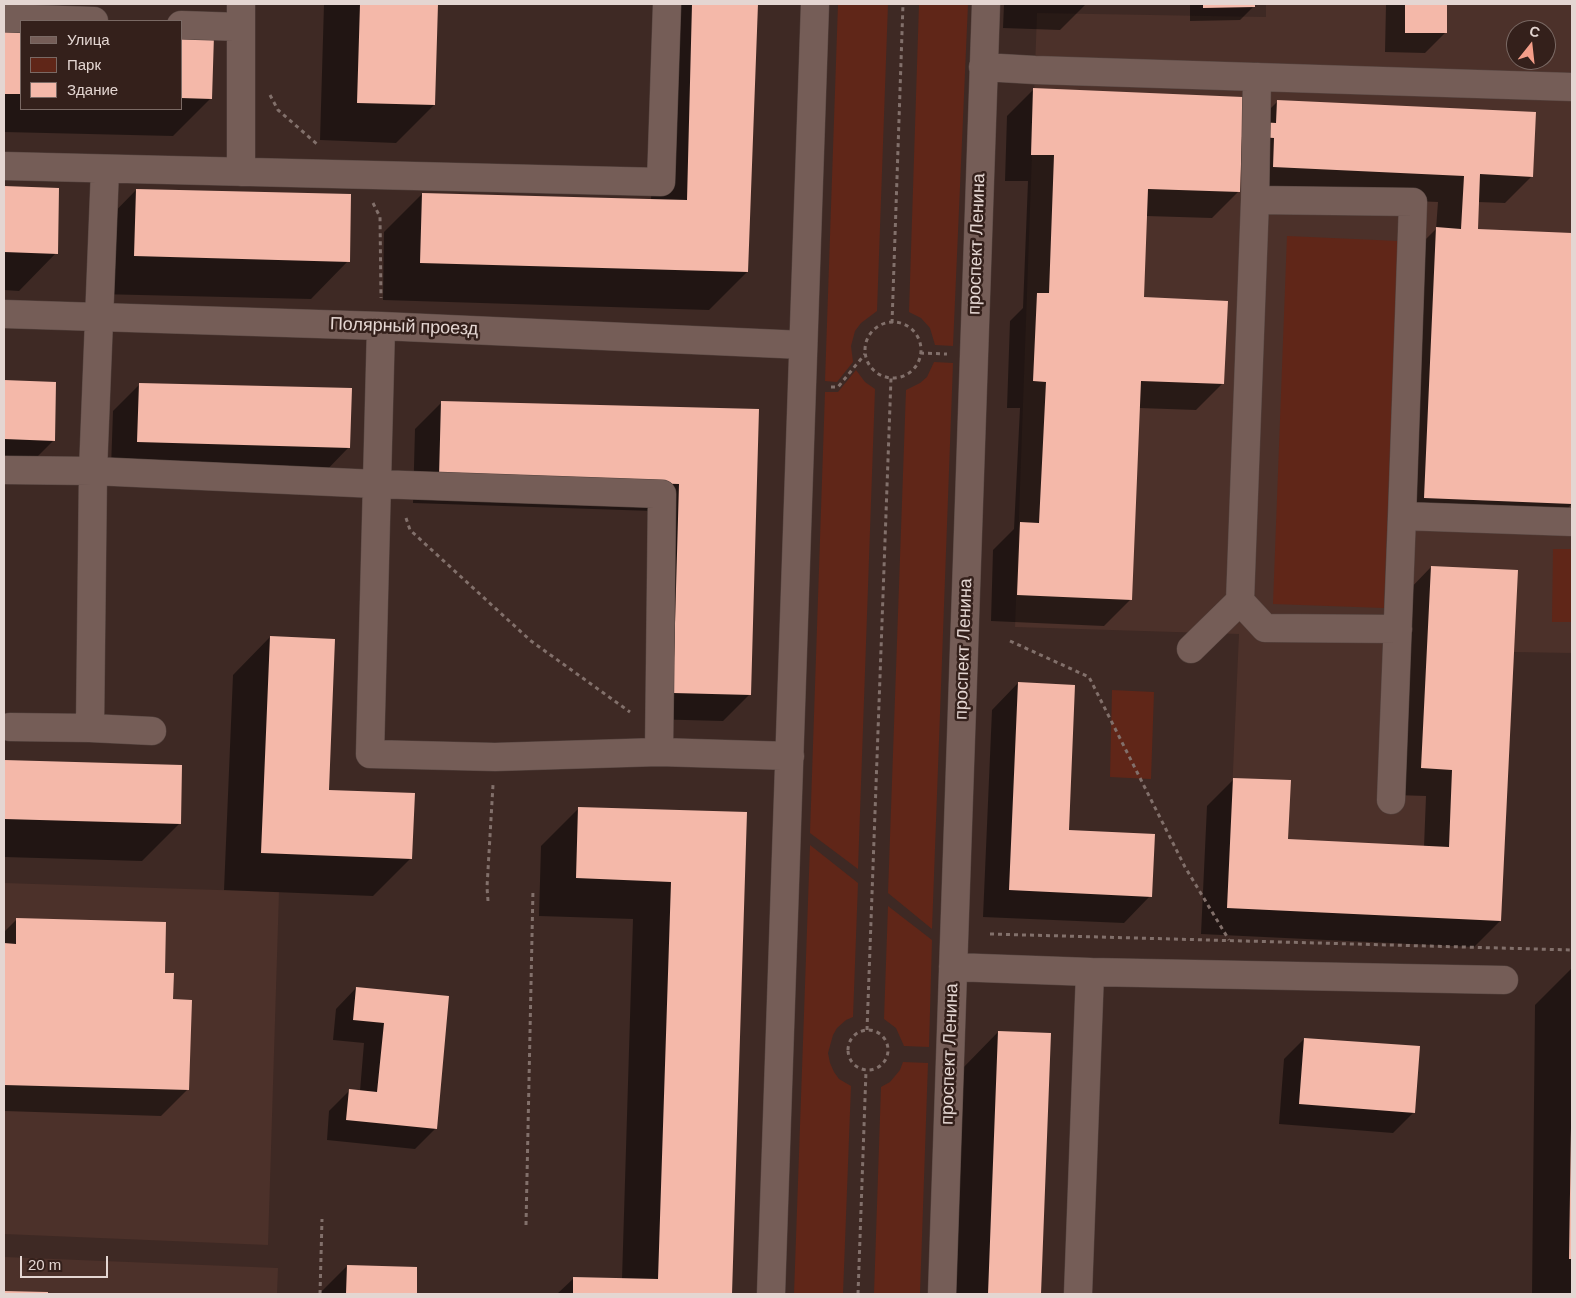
<!DOCTYPE html>
<html>
<head>
<meta charset="utf-8">
<style>
  body { margin:0 }
  #map { position:relative; width:1576px; height:1298px; overflow:hidden; background:#3e2924; font-family:Arial,sans-serif }
  canvas { display:block }
  .frame { position:absolute; inset:0; border:5px solid #e4d6d2; pointer-events:none }
  .legend { position:absolute; left:20px; top:20px; width:162px; height:90px; box-sizing:border-box; background:#34201b; border:1px solid #7a6964; margin:0; padding:6px 9px; list-style:none; font-size:15px; color:#e4d6d2 }
  .legend li { display:flex; align-items:center; gap:10px; height:25px }
  .legend b { width:25px; border:1px solid #7a6964 }
  .north { position:absolute; left:1506px; top:20px; width:50px; height:50px; box-sizing:border-box; background:#34201b; border:1px solid #7a6964; border-radius:50%; rotate:16deg; font-size:14px; font-weight:700; line-height:20px; text-align:center; color:#e4d6d2 }
  .north::after { content:''; display:block; margin:auto; width:18px; height:22px; background:#f49e89; clip-path:polygon(50% 0,100% 100%,50% 72%,0 100%) }
  .scale { position:absolute; left:20px; top:1256px; width:88px; height:22px; box-sizing:border-box; border:2px solid #e4d6d2; border-top:0; padding-left:6px; font-size:15px; line-height:18px; white-space:nowrap; color:#e4d6d2; -webkit-text-stroke:4px #34201b; paint-order:stroke }
</style>
</head>
<body>
<div id="map">
<canvas width="1576" height="1298"></canvas>
<div class="frame"></div>
<ul class="legend">
<li><b style="height:6px;background:#755d57"></b>Улица</li>
<li><b style="height:14px;background:#602618"></b>Парк</li>
<li><b style="height:14px;background:#f4b8a9"></b>Здание</li>
</ul>
<div class="north">С</div>
<div class="scale">20 m</div>
</div>
<script>
const ctx = document.querySelector('canvas').getContext('2d');
ctx.lineJoin = 'round';
function paint(path, color) { ctx.fillStyle = color; ctx.fill(path, 'evenodd'); }
const toPath = rows => new Path2D(rows.map(r => 'M' + r).join(''));
function strokePath(path, color, width, dash) { ctx.strokeStyle = color; ctx.lineWidth = width; ctx.lineCap = dash ? 'butt' : 'round'; ctx.setLineDash(dash || []); ctx.stroke(path); }
function label(font, color, halo, rows, align = 'center') {
  ctx.font = font + ' Arial,sans-serif'; ctx.lineWidth = 5; ctx.setLineDash([]); ctx.textBaseline = 'middle'; ctx.strokeStyle = halo; ctx.fillStyle = color; for (const [text, x, y, turn = 0] of rows) {
    ctx.save(); ctx.translate(x, y); ctx.rotate((+turn || 0) * Math.PI / 180); ctx.textAlign = isNaN(turn) ? turn : align; if (halo) ctx.strokeText(text, 0, 0); ctx.fillText(text, 0, 0); ctx.restore();
  }
}
paint(toPath([
  [1266,4,1572,4,1572,653,1514,652,1501,921,1227,908,1239,634,1015,627,1037,13,1266,17],
  [1516,30,1546,30,1546,60,1516,60],
  [4,883,279,892,268,1245,4,1234],
  [4,1257,278,1268,277,1294,4,1294]
]), '#4c312a');
paint(toPath([
  [838,4,888,4,877,311,861,323,855,331,851,346,853,362,837,382,825,381],
  [919,4,968,4,953,346,935,345,930,328,921,318,909,312],
  [1287,236,1398,241,1384,608,1273,604],
  [934,362,953,363,932,929,888,893,906,390,920,383,927,377],
  [856,370,865,382,875,389,858,869,810,833,825,392,838,392],
  [1553,549,1572,549,1572,622,1552,622],
  [1112,690,1154,692,1151,779,1110,777],
  [810,845,858,883,853,1017,846,1020,837,1028,833,1035,828,1053,830,1063,834,1072,839,1079,851,1086,843,1294,794,1294],
  [888,906,932,940,929,1047,904,1046,896,1028,884,1019],
  [903,1062,928,1063,920,1294,874,1294,881,1087,890,1082,900,1070]
]), '#602618');
paint(toPath([
  [324,4,437,4,434,105,396,143,320,140],
  [658,4,757,4,747,272,709,310,383,300,384,232,422,194,651,201,656,6],
  [1004,4,1086,4,1060,30,1003,28],
  [1190,4,1253,4,1253,7,1240,20,1190,21],
  [1386,4,1446,4,1446,32,1425,53,1385,52],
  [4,31,21,31,21,109,181,109,181,35,211,98,173,136,4,132],
  [1034,89,1241,122,1256,123,1277,102,1532,176,1505,203,1478,202,1477,230,1572,234,1572,504,1545,531,1398,524,1410,255,1436,229,1438,202,1247,194,1248,164,1240,163,1238,192,1212,218,1146,216,1142,299,1223,383,1196,410,1139,408,1131,599,1104,626,991,621,993,550,1014,529,1020,408,1007,408,1010,321,1023,308,1028,181,1005,181,1007,116],
  [4,188,58,189,56,253,19,291,4,290],
  [136,190,348,261,311,299,97,294,99,228],
  [4,381,55,383,54,440,27,467,4,466],
  [139,385,349,447,323,474,111,468,113,411],
  [442,402,758,410,749,695,723,721,647,719,653,511,413,503,415,429],
  [1431,567,1500,921,1474,947,1201,934,1207,806,1234,779,1287,840,1424,847,1426,796,1395,795,1405,594],
  [270,637,328,791,411,858,373,896,224,890,233,675],
  [1018,683,1068,832,1150,896,1124,923,983,917,992,710],
  [4,761,181,766,180,823,142,861,4,857],
  [579,808,746,814,731,1294,557,1294,574,1278,622,1279,633,919,539,916,541,846],
  [17,919,163,974,172,1000,188,1089,161,1116,4,1111,4,932],
  [1572,968,1572,1294,1532,1294,1535,1005],
  [356,988,448,997,436,1128,415,1149,327,1140,329,1111,350,1090,360,1091,364,1043,333,1040,336,1009],
  [998,1032,1050,1034,1040,1294,953,1294,961,1070],
  [1304,1039,1414,1112,1393,1133,1279,1124,1284,1059],
  [347,1266,416,1268,415,1294,319,1294]
]), '#0007');
paint(toPath([
  [360,4,438,4,435,105,357,103],
  [692,4,758,4,748,272,420,263,422,193,687,200],
  [1203,4,1255,4,1255,7,1203,8],
  [1405,4,1447,4,1447,33,1405,33],
  [4,30,21,30,21,94,4,94],
  [181,34,214,35,212,99,181,98],
  [1033,88,1243,97,1242,121,1276,123,1277,100,1536,112,1533,177,1480,174,1478,229,1572,233,1572,504,1424,498,1436,227,1461,229,1464,176,1273,167,1274,138,1242,136,1240,192,1148,189,1144,297,1228,301,1224,384,1141,381,1132,600,1017,595,1020,522,1039,523,1046,382,1033,381,1037,293,1049,293,1054,155,1031,155],
  [4,186,59,188,58,254,4,252],
  [136,189,351,194,350,262,134,256],
  [4,380,56,382,55,441,4,439],
  [139,383,352,388,350,448,137,442],
  [441,401,759,409,751,695,673,693,679,484,439,477],
  [1431,566,1518,570,1501,921,1227,908,1233,778,1291,780,1288,839,1449,847,1452,770,1421,768],
  [270,636,335,639,329,790,415,793,412,859,261,853],
  [1018,682,1075,685,1069,830,1155,834,1152,897,1009,890],
  [4,760,182,765,181,824,4,819],
  [578,807,747,812,732,1294,573,1294,573,1277,658,1279,671,882,576,878],
  [16,918,166,922,165,973,174,973,173,999,192,1000,189,1090,4,1085,4,943,16,944],
  [356,987,449,996,437,1129,346,1120,349,1089,377,1092,384,1023,353,1020],
  [998,1031,1051,1033,1041,1294,988,1294],
  [1304,1038,1420,1046,1415,1113,1299,1104],
  [1571,1128,1572,1128,1572,1259,1569,1259],
  [347,1265,417,1267,417,1294,346,1294],
  [4,1291,48,1292,48,1294,4,1294]
]), '#f4b8a9');
const minor = toPath([
  [4,18,94,21],
  [181,25,241,27,241,4],
  [983,67,1035,70,1572,87],
  [1257,77,1255,200,1413,202,1402,516,1572,522],
  [4,166,661,182,667,4],
  [105,169,93,471,376,484,662,494,659,752],
  [241,172,241,27],
  [4,314,381,326,803,345],
  [381,326,370,754,495,757,659,752,790,756],
  [4,470,93,471,90,728,152,731],
  [1240,601,1265,628,1398,629],
  [1191,649,1240,601,1255,200],
  [10,727,90,728],
  [1391,800,1402,516],
  [953,967,1090,972,1504,980],
  [771,1294,815,4],
  [942,1294,986,4],
  [1078,1294,1090,972]
]);
strokePath(minor, '#564540', 29);
strokePath(toPath([
  [270,95,278,110,317,144],
  [373,203,380,217,381,298],
  '865 350a28 28 0 1 1 56 0a28 28 0 1 1-56 0Z',
  [892,323,903,4],
  [920,353,947,354],
  [831,387,838,387,865,354],
  [406,518,410,530,531,641,630,712],
  [1010,641,1089,677,1185,867,1229,940],
  [488,901,487,887,493,785],
  [990,934,1572,950],
  '848 1050a20 20 0 1 1 40 0a20 20 0 1 1-40 0Z',
  [867,1030,891,378],
  [526,1225,533,889],
  [320,1294,322,1219],
  [858,1294,866,1071]
]), '#82706b', 3, [4, 4]);
strokePath(minor, '#755d57', 28);
label('18px', '#e4d6d2', '#34201b', [
  ["проспект Ленина",977,244,-88],
  ["Полярный проезд",404,327,2],
  ["проспект Ленина",964,649,-88],
  ["проспект Ленина",950,1054,-88]
]);
</script>
</body>
</html>
